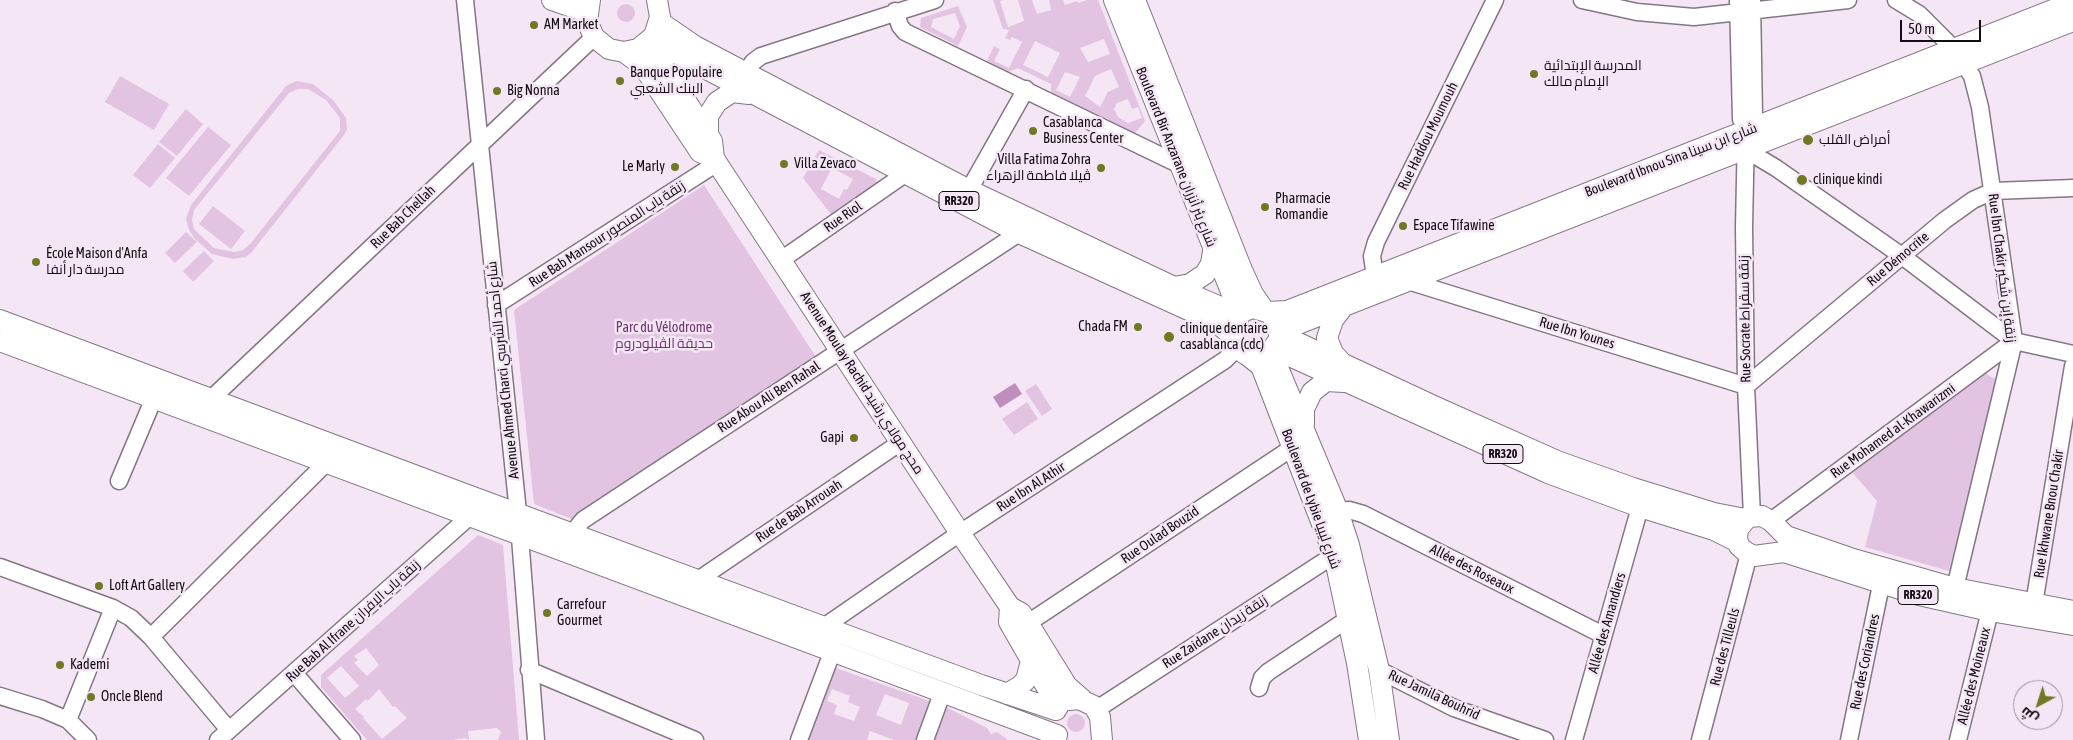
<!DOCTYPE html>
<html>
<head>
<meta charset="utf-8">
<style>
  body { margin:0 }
  #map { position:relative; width:2073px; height:740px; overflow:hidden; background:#f5e6f5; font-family:"Asap Condensed",Cairo,sans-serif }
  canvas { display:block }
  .north { position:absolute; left:2013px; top:680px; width:50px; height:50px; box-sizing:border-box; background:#f5e6f5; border:1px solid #9a8f9a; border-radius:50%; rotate:220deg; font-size:14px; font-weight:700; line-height:20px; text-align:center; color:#120d12 }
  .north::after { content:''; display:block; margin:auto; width:18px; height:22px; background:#6f7823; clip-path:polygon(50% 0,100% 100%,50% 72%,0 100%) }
  .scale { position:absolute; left:1900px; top:20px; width:81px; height:22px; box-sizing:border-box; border:2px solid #120d12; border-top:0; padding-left:6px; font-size:15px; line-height:18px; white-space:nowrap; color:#120d12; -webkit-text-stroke:4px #f5e6f5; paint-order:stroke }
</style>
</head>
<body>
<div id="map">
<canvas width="2073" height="740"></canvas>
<div class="north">ش</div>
<div class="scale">50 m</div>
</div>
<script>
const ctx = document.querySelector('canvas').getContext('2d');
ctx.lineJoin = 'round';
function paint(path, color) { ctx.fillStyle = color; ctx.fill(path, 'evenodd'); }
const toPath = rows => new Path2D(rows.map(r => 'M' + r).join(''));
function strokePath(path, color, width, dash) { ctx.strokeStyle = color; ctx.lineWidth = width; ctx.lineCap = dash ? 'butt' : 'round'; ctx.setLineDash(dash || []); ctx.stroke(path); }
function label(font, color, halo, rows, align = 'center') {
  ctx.font = font + ' "Asap Condensed",Cairo,sans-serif'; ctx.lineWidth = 5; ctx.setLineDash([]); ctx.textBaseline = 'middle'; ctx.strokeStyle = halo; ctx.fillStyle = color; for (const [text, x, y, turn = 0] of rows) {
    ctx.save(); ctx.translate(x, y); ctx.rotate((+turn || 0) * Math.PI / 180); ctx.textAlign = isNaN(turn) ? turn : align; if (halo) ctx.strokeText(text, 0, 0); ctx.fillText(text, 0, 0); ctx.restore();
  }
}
paint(toPath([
  [993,0,1003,0,1000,1,1008,27,1024,21,1018,0,1032,0,1037,14,1051,10,1049,0,1063,0,1065,5,1077,1,1078,3,1087,0,1098,0,1145,121,1135,133,1051,92,1051,84,1018,68,1008,72,987,61,994,46,1000,49,994,61,1009,68,1022,42,1012,37,1010,40,1005,38,1009,30,1003,29],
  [1104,39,1110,54,1088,62,1080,48],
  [1035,41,1060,53,1048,77,1023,65],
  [1111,69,1119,87,1108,92,1100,107,1085,96,1095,76],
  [1065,72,1080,77,1070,97,1056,90],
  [1128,99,1132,109,1138,107,1142,118,1128,123,1118,117,1114,109,1117,103],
  '617 13a9 9 0 1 1 18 0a9 9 0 1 1-18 0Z',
  [958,6,967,27,958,46,920,27,921,18],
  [955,13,960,26,954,39,931,27,933,19],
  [120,76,169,104,154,130,105,102],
  [296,81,313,84,334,101,346,118,347,129,344,135,251,253,246,257,233,259,212,254,195,239,189,230,186,219,191,205,286,86],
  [298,89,308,89,326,100,340,118,340,131,250,244,243,250,234,252,214,248,194,229,192,220,194,210,289,93],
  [186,109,203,124,177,156,159,142],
  [208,127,231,145,189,196,166,178],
  [158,144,175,158,150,188,133,175],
  [819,150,876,179,878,186,833,217,803,178],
  [832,168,853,179,847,190,844,189,839,199,821,189],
  [704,185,818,360,574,520,534,504,514,310],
  [213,206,245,231,231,249,199,224],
  [186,232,197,242,175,263,165,253],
  [204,251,214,261,193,282,183,271],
  [1983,372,1995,379,1997,386,1949,571,1865,547,1877,501,1852,472],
  [1036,384,1052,409,1042,416,1025,391],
  [1027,402,1038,419,1014,435,1002,419],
  [478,535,503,545,519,740,498,740,501,732,497,728,468,731,469,740,465,738,453,740,367,740,321,687,321,675],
  [366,648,379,665,367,676,354,663,358,660,354,656],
  [341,666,359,686,345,698,327,678],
  [379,689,393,707,395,706,407,718,382,739,363,718,364,717,355,709,366,699,368,701],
  [836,668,932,702,918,740,894,740,870,731,867,740,807,740],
  [832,689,850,696,848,702,860,707,854,721,834,714,837,705,827,701],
  [885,694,909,703,901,725,876,715],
  [946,707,987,728,991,734,997,732,1008,740,933,740],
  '1067 723a9 9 0 1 1 18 0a9 9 0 1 1-18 0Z'
]), '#e2c3e2');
paint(toPath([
  [1015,383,1022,394,1000,408,993,397]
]), '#bd8ebe');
const minor = toPath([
  [465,0,518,512,536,740],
  [1582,0,1637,12,1694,17,1848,0],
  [1738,0,1741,119,1747,123],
  [1896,0,1919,14,1954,49,1972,76,1980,107,2014,341,1955,588],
  [895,11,900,26,905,32,1178,164,1187,162],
  [746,72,753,62,761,56,935,0],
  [1746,150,1776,168,1902,256,2014,341,2073,354],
  [969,190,1026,89],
  [781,260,905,174],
  [1375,276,1372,256,1376,242,1495,0],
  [1408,281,1746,386,1945,220,1973,200,1993,191,2073,188],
  [496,305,717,163],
  [212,398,594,37],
  [119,481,154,398],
  [1338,511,1349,510,1363,514,1603,635],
  [1752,516,1746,386,1744,227,1746,131,1747,123,1754,116,1752,0],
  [1771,521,2014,341],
  [577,534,578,526,583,520,1019,233],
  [0,567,113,608,131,618,151,637,229,730],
  [698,580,901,442],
  [2034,604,2073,366],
  [1028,623,1301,442],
  [825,626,960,533,1225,360,1237,348],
  [151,637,326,463],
  [529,670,695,740],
  [1379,670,1454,708,1545,740],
  [294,673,352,740],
  [1259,688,1262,678,1268,672,1348,619],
  [0,696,42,709,68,720,88,740],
  [1097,709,1334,555],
  [68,720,113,608],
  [218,740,478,509],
  [799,740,833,650],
  [925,740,943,691],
  [1574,740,1640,507],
  [1700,740,1749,554],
  [1849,740,1881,585],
  [1958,740,1990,611]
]);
const major = toPath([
  [552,0,587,12],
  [590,0,587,21,594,37,609,49,624,52,638,49,654,36,660,17,657,0],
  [1114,0,1240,314],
  [1135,0,1242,270,1253,294,1264,310],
  [660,22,695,46,969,190,1174,287,1239,315],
  [651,40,1019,233,1217,323,1228,332,1237,348,1245,354,1259,356,1271,351,1279,339,1279,327,1270,313,1253,308,1244,311,1235,320,1232,337],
  [648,43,712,141,714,158,717,163,960,533,1010,607,1021,613,1028,623,1067,686,1082,699],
  [624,52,643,66,700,152,714,158],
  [708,134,708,116,717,102,732,92,749,94],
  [1174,287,1190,284,1205,274,1211,264,1213,251],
  [1268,312,1287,311,1305,304,2073,2],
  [0,320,457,491,981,685,1056,710],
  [1280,331,2073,21],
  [1280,333,1290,339,1436,407,1557,461,1633,488,1714,513,1745,519],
  [0,341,1057,735],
  [1274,349,1548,473,1640,507,1714,530,1738,542],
  [1271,351,1338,511,1349,545,1379,670,1389,740],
  [1247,355,1261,366,1334,555,1357,663,1369,740],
  [1342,363,1333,353,1327,338,1333,320,1343,307],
  [1304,425,1304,409,1312,392,1326,381,1344,382],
  [1010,607,1009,622,1058,707],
  [2073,611,1955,588,1850,558,1786,536,1771,521,1762,516,1748,517,1738,529,1737,538,1739,546,1746,552,1754,556,1784,552,1919,595,1990,611,2073,625],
  [1007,694,1020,686,1026,680,1031,661],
  [1069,700,1079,699,1094,706,1100,717,1102,740]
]);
strokePath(minor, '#847684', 19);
strokePath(major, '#847684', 22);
strokePath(minor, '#fff', 16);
strokePath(major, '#fff', 20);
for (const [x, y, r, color] of [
  [534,25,5,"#6f7823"],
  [1534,74,5,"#6f7823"],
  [620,81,5,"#6f7823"],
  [497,91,5,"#6f7823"],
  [1033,131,5,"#6f7823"],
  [1808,140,6,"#6f7823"],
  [784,164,5,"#6f7823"],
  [675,167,5,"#6f7823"],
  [1101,168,5,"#6f7823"],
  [1802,180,6,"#6f7823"],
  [1265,207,5,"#6f7823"],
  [1403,226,5,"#6f7823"],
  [36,262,5,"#6f7823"],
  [1138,327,5,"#6f7823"],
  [1169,337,6,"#6f7823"],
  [854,438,5,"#6f7823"],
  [99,586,5,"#6f7823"],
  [547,613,5,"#6f7823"],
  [60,665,5,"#6f7823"],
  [91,697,5,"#6f7823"]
]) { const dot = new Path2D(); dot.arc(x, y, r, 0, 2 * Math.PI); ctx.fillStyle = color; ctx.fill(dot); strokePath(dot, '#f5e6f5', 2); }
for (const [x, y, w] of [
  [959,201,40],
  [1503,454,40],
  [1918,595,40]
]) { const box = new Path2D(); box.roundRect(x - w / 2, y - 9.5, w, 19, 4); ctx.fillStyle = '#f5e6f5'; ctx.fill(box); strokePath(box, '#120d12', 1); }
label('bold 12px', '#120d12', null, [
  ["RR320",959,201],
  ["RR320",1503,454],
  ["RR320",1918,595]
]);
label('14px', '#120d12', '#f5e6f5', [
  ["AM Market",544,25],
  ["المدرسة الإبتدائية",1544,66],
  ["الإمام مالك",1544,82],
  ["Banque Populaire",630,73],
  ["البنك الشعبي",630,89],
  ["Big Nonna",507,91],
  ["Casablanca",1043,123],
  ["Business Center",1043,139],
  ["أمراض القلب",1819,140],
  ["Villa Fatima Zohra",1091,160,"right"],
  ["ڤيلا فاطمة الزهراء",1091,176,"right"],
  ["Villa Zevaco",794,164],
  ["Le Marly",665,167,"right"],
  ["clinique kindi",1813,180],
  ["Pharmacie",1275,199],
  ["Romandie",1275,215],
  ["Espace Tifawine",1413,226],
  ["École Maison d'Anfa",46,254],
  ["مدرسة دار أنفا",46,270],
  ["Chada FM",1128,327,"right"],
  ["clinique dentaire",1180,329],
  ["casablanca (cdc)",1180,345],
  ["Gapi",844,438,"right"],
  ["Loft Art Gallery",109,586],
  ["Carrefour",557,605],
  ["Gourmet",557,621],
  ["Kademi",70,665],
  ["Oncle Blend",101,697]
], 'left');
label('14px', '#120d12', '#f5e6f5', [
  ["Rue Haddou Moumouh",1428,136,-64],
  ["Boulevard Bir Anzarane شارع بئر أنزران",1176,157,68],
  ["Boulevard Ibnou Sina شارع ابن سينا",1671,160,-21],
  ["Rue Bab Chellah",403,217,-44],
  ["Rue Riol",843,217,-35],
  ["Rue Bab Mansour زنقة باب المنصور",607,234,-33],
  ["Rue Démocrite",1898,259,-40],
  ["Rue Ibn Chakir زنقة إبن شكير",2002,268,83],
  ["Rue Socrate زنقة سقراط",1745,319,-91],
  ["Rue Ibn Younes",1577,333,17],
  ["Avenue Ahmed Charci شارع أحمد الشرسي",503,370,-96],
  ["Avenue Moulay Rachid محج مولاي رشيد",862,383,57],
  ["Rue Abou Ali Ben Rahal",769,397,-33],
  ["Rue Mohamed al-Khawarizmi",1893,431,-36],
  ["Rue Ibn Al Athir",1031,487,-33],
  ["Boulevard de Lybie شارع ليبيا",1311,499,70],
  ["Rue de Bab Arrouah",799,511,-34],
  ["Rue Ikhwane Bnou Chakir",2049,514,-81],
  ["Rue Oulad Bouzid",1160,535,-34],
  ["Allée des Roseaux",1472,569,27],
  ["Rue Bab Al Ifrane زنقة باب الإفران",353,621,-42],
  ["Allée des Amandiers",1607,623,-74],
  ["Rue Zaidane زنقة زيدان",1215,632,-33],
  ["Rue des Tilleuls",1725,647,-75],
  ["Rue des Coriandres",1865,662,-78],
  ["Allée des Moineaux",1974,676,-76],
  ["Rue Jamila Bouhrid",1434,695,25]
]);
label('14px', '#6f3572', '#f5e6f5', [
  ["Parc du Vélodrome",664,328],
  ["حديقة الڤيلودروم",664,344]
]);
</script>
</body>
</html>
